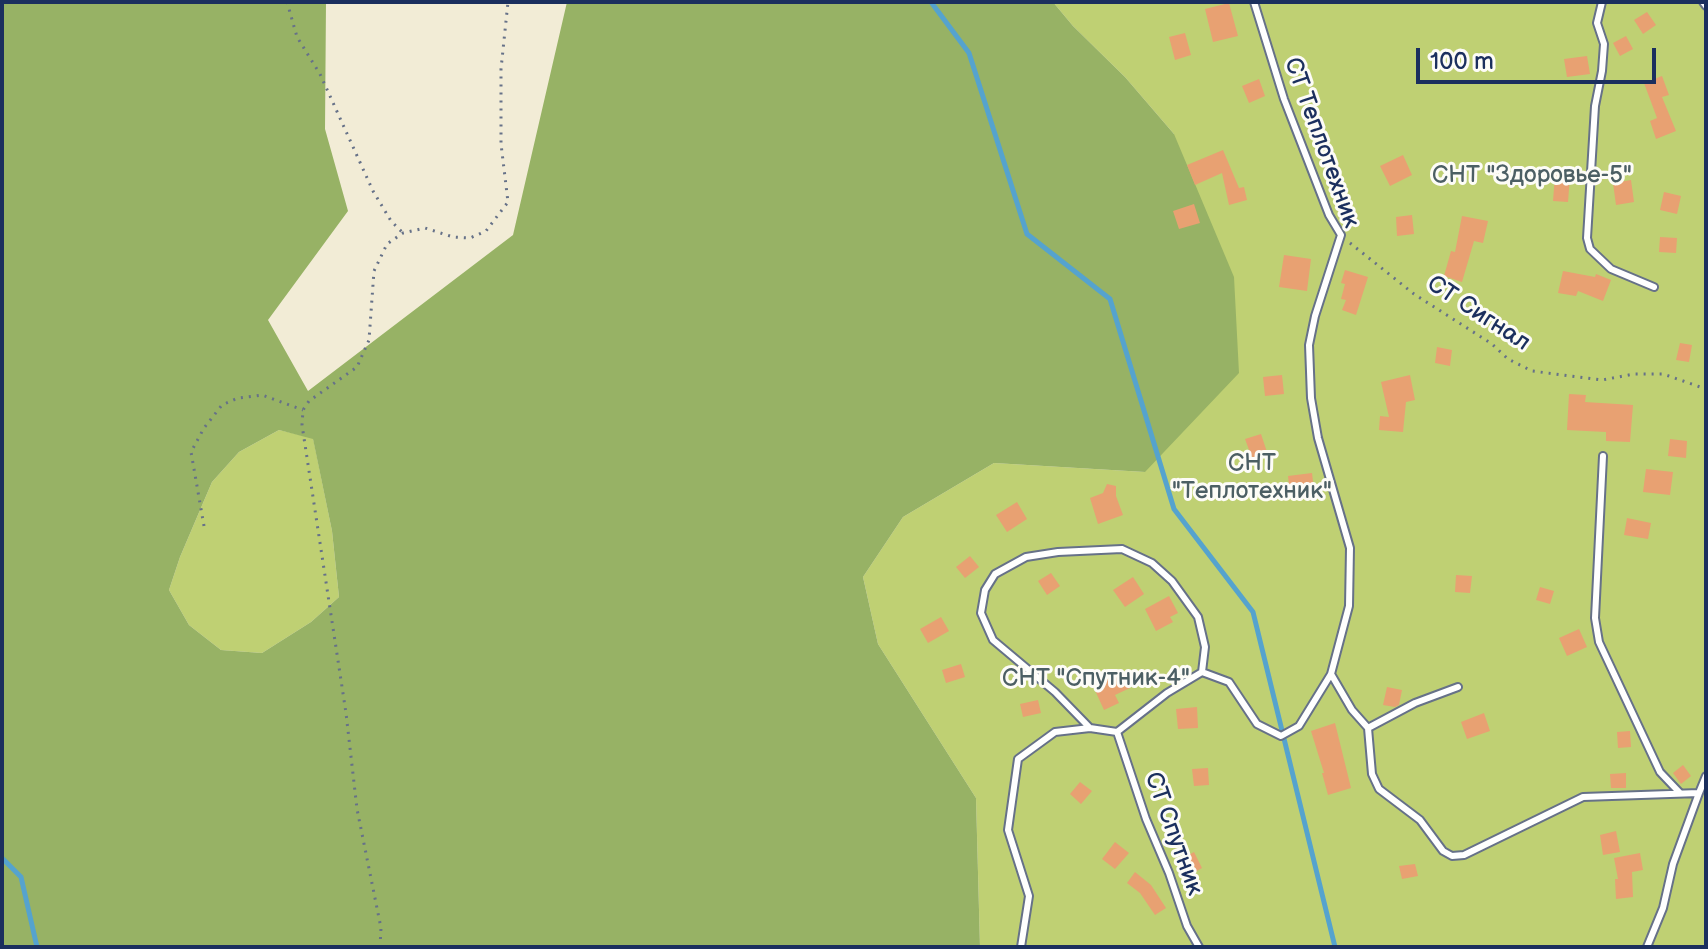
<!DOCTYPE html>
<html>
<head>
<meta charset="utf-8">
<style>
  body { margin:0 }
  #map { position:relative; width:1708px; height:949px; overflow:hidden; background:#f2ecd6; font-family:"Balsamiq Sans",sans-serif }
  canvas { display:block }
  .frame { position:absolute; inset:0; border:4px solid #1b2f5e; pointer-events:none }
  .scale { position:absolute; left:1416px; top:48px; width:240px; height:36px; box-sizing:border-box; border:4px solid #1b2f5e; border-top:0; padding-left:10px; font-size:24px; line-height:28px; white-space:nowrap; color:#1b2f5e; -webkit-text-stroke:6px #fdfcf7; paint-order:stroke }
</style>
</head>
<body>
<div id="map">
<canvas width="1708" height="949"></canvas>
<div class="frame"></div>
<div class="scale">100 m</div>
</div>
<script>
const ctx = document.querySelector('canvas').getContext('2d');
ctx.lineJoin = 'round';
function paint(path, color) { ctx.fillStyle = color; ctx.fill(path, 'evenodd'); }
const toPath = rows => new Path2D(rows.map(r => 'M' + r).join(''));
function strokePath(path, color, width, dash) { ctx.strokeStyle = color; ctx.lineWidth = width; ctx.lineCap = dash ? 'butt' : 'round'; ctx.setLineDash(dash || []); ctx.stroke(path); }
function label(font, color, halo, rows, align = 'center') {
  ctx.font = font + ' "Balsamiq Sans",sans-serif'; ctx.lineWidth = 6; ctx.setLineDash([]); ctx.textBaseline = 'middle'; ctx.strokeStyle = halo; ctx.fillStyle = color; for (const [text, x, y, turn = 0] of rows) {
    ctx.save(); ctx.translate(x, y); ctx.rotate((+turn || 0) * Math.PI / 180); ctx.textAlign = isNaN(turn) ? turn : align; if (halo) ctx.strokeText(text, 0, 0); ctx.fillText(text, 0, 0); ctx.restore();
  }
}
paint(toPath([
  [1053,2,1706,2,1706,947,980,947,976,798,878,644,863,577,903,517,994,463,1145,472,1174,134,1125,77,1073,26],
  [279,430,313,438,332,531,339,597,311,622,262,653,221,650,189,625,169,590,180,557,212,482,239,452]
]), '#bfd073');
paint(toPath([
  [2,2,326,2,325,129,348,211,268,320,308,391,513,235,567,2,1053,2,1073,26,1125,77,1174,134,1234,277,1239,373,1145,472,994,463,903,517,863,577,878,644,976,798,980,947,2,947],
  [279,430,313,439,332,531,339,597,311,622,262,653,221,650,189,625,169,590,180,557,212,482,239,452]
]), '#97b265');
strokePath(toPath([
  [931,2,969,53,1027,234,1110,299,1174,509,1253,612,1335,947],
  [2,858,21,877,37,947]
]), '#55a3ce', 5);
paint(toPath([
  [1229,3,1238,36,1213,42,1205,9],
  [1647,12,1656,25,1643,34,1634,20],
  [1185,33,1191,55,1175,60,1169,37],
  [1626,36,1633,49,1620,56,1613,43],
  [1587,56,1590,74,1567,77,1564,59],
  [1662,76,1669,95,1662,97,1676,131,1656,139,1650,121,1657,118,1644,83],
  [1259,79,1265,96,1249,103,1242,86],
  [1223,150,1239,188,1244,187,1247,200,1229,205,1222,173,1195,185,1187,165],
  [1403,155,1412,175,1390,186,1380,166],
  [1555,175,1570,176,1568,202,1553,201],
  [1631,180,1634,202,1616,205,1613,183],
  [1664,192,1681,196,1677,214,1660,210],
  [1194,204,1200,223,1179,229,1173,211],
  [1412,215,1414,234,1397,236,1396,217],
  [1462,216,1488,221,1483,243,1474,241,1462,282,1444,276,1451,251,1455,252],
  [1660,237,1677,238,1676,253,1659,252],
  [1284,255,1311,259,1307,291,1279,287],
  [1345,270,1368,277,1356,315,1342,310,1346,300,1341,299,1345,284,1341,283],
  [1563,271,1595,277,1596,274,1611,280,1603,301,1578,291,1576,296,1558,293],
  [1680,343,1692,345,1689,362,1676,360],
  [1437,347,1452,350,1450,366,1435,363],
  [1282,375,1284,394,1265,396,1263,377],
  [1410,375,1415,400,1406,402,1403,432,1379,430,1380,416,1389,417,1381,382],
  [1569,394,1586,395,1585,402,1633,405,1630,442,1606,441,1606,432,1567,430],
  [1261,434,1267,452,1252,458,1245,439],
  [1670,439,1687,441,1686,458,1668,456],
  [1646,469,1673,472,1670,495,1643,492],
  [1312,473,1314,490,1290,493,1288,476],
  [1107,484,1116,486,1116,496,1123,515,1098,524,1090,498,1103,493],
  [1017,502,1027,519,1007,532,996,515],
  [1627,518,1651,523,1648,539,1624,535],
  [970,556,979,567,965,578,956,567],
  [1051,573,1060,586,1047,595,1038,581],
  [1456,575,1472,576,1470,593,1455,592],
  [1133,577,1144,594,1125,607,1113,590],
  [1540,587,1554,591,1550,604,1536,600],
  [1169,596,1178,613,1170,617,1173,622,1156,631,1145,609],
  [941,617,949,631,928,643,920,629],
  [1579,629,1587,647,1567,656,1559,638],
  [961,664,965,677,946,683,942,670],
  [1122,672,1130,688,1115,695,1119,703,1104,710,1093,686],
  [1387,687,1402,690,1399,705,1395,707,1383,705],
  [1038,700,1041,713,1023,717,1020,704],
  [1197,707,1198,728,1178,729,1176,709],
  [1484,713,1490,731,1467,739,1461,722],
  [1335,723,1351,788,1328,795,1322,773,1324,773,1311,731],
  [1630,731,1631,747,1618,748,1617,732],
  [1683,765,1691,776,1681,784,1673,773],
  [1208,768,1209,785,1194,786,1192,769],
  [1626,773,1626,788,1611,788,1610,774],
  [1080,782,1092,791,1081,804,1070,794],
  [1616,831,1620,852,1603,855,1600,835],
  [1115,842,1129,853,1115,869,1102,859],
  [1194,852,1202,868,1188,876,1179,860],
  [1640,853,1643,870,1632,872,1633,897,1616,899,1615,879,1618,879,1614,858],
  [1415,864,1418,876,1402,879,1399,866],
  [1135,872,1151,885,1166,908,1155,915,1140,893,1127,883]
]), '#e8a172');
const lane = toPath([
  [1602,2,1597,23,1604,44,1602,71,1595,106,1587,238,1590,249,1611,269,1654,287],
  [1703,2,1706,6],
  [1603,456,1595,618,1599,642,1660,772,1679,792],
  [1122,549,1152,563,1172,581,1198,617,1205,647,1202,672,1167,693,1117,732,1090,728,1055,692,993,640,981,613,985,590,995,574,1026,557,1058,552,1122,549],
  [1202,672,1229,682,1257,724,1281,736,1299,726,1331,674,1349,606,1350,548,1318,438,1311,398,1309,345,1315,316,1341,235,1329,215,1284,99,1254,2],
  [1331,674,1352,710,1368,728,1415,703,1458,687],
  [1368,728,1372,774,1379,789,1420,820,1443,851,1452,856,1464,855,1583,797,1699,793,1706,776],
  [1117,732,1146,819,1169,873,1187,926,1199,947],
  [1021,947,1029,896,1008,830,1018,759,1055,732,1090,728],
  [1647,947,1663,908,1673,864,1699,793]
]);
strokePath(lane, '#667188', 10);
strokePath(toPath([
  [287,2,297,37,320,74,373,191,391,221,403,233],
  [1350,243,1414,294,1492,344,1508,359,1532,371,1602,380,1634,374,1663,374,1706,389],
  [204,526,191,452,204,428,222,405,238,398,262,395,303,410],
  [380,947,381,928,357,809,346,713,302,425,303,410,309,401,357,367,369,340,374,271,387,244,403,233,425,228,453,237,470,238,486,231,508,202,501,144,501,69,508,2]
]), '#667188', 3, [2, 6]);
strokePath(lane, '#fff', 6);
label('24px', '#1b2f5e', '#fdfcf7', [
  ["СТ Теплотехник",1321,143,70],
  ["СТ Сигнал",1478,314,33],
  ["СТ Спутник",1173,834,70]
]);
label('24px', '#4c5f64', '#fdfcf7', [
  ["СНТ \"Здоровье-5\"",1532,176],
  ["СНТ",1252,464],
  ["\"Теплотехник\"",1252,492],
  ["СНТ \"Спутник-4\"",1096,679]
]);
</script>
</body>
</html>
